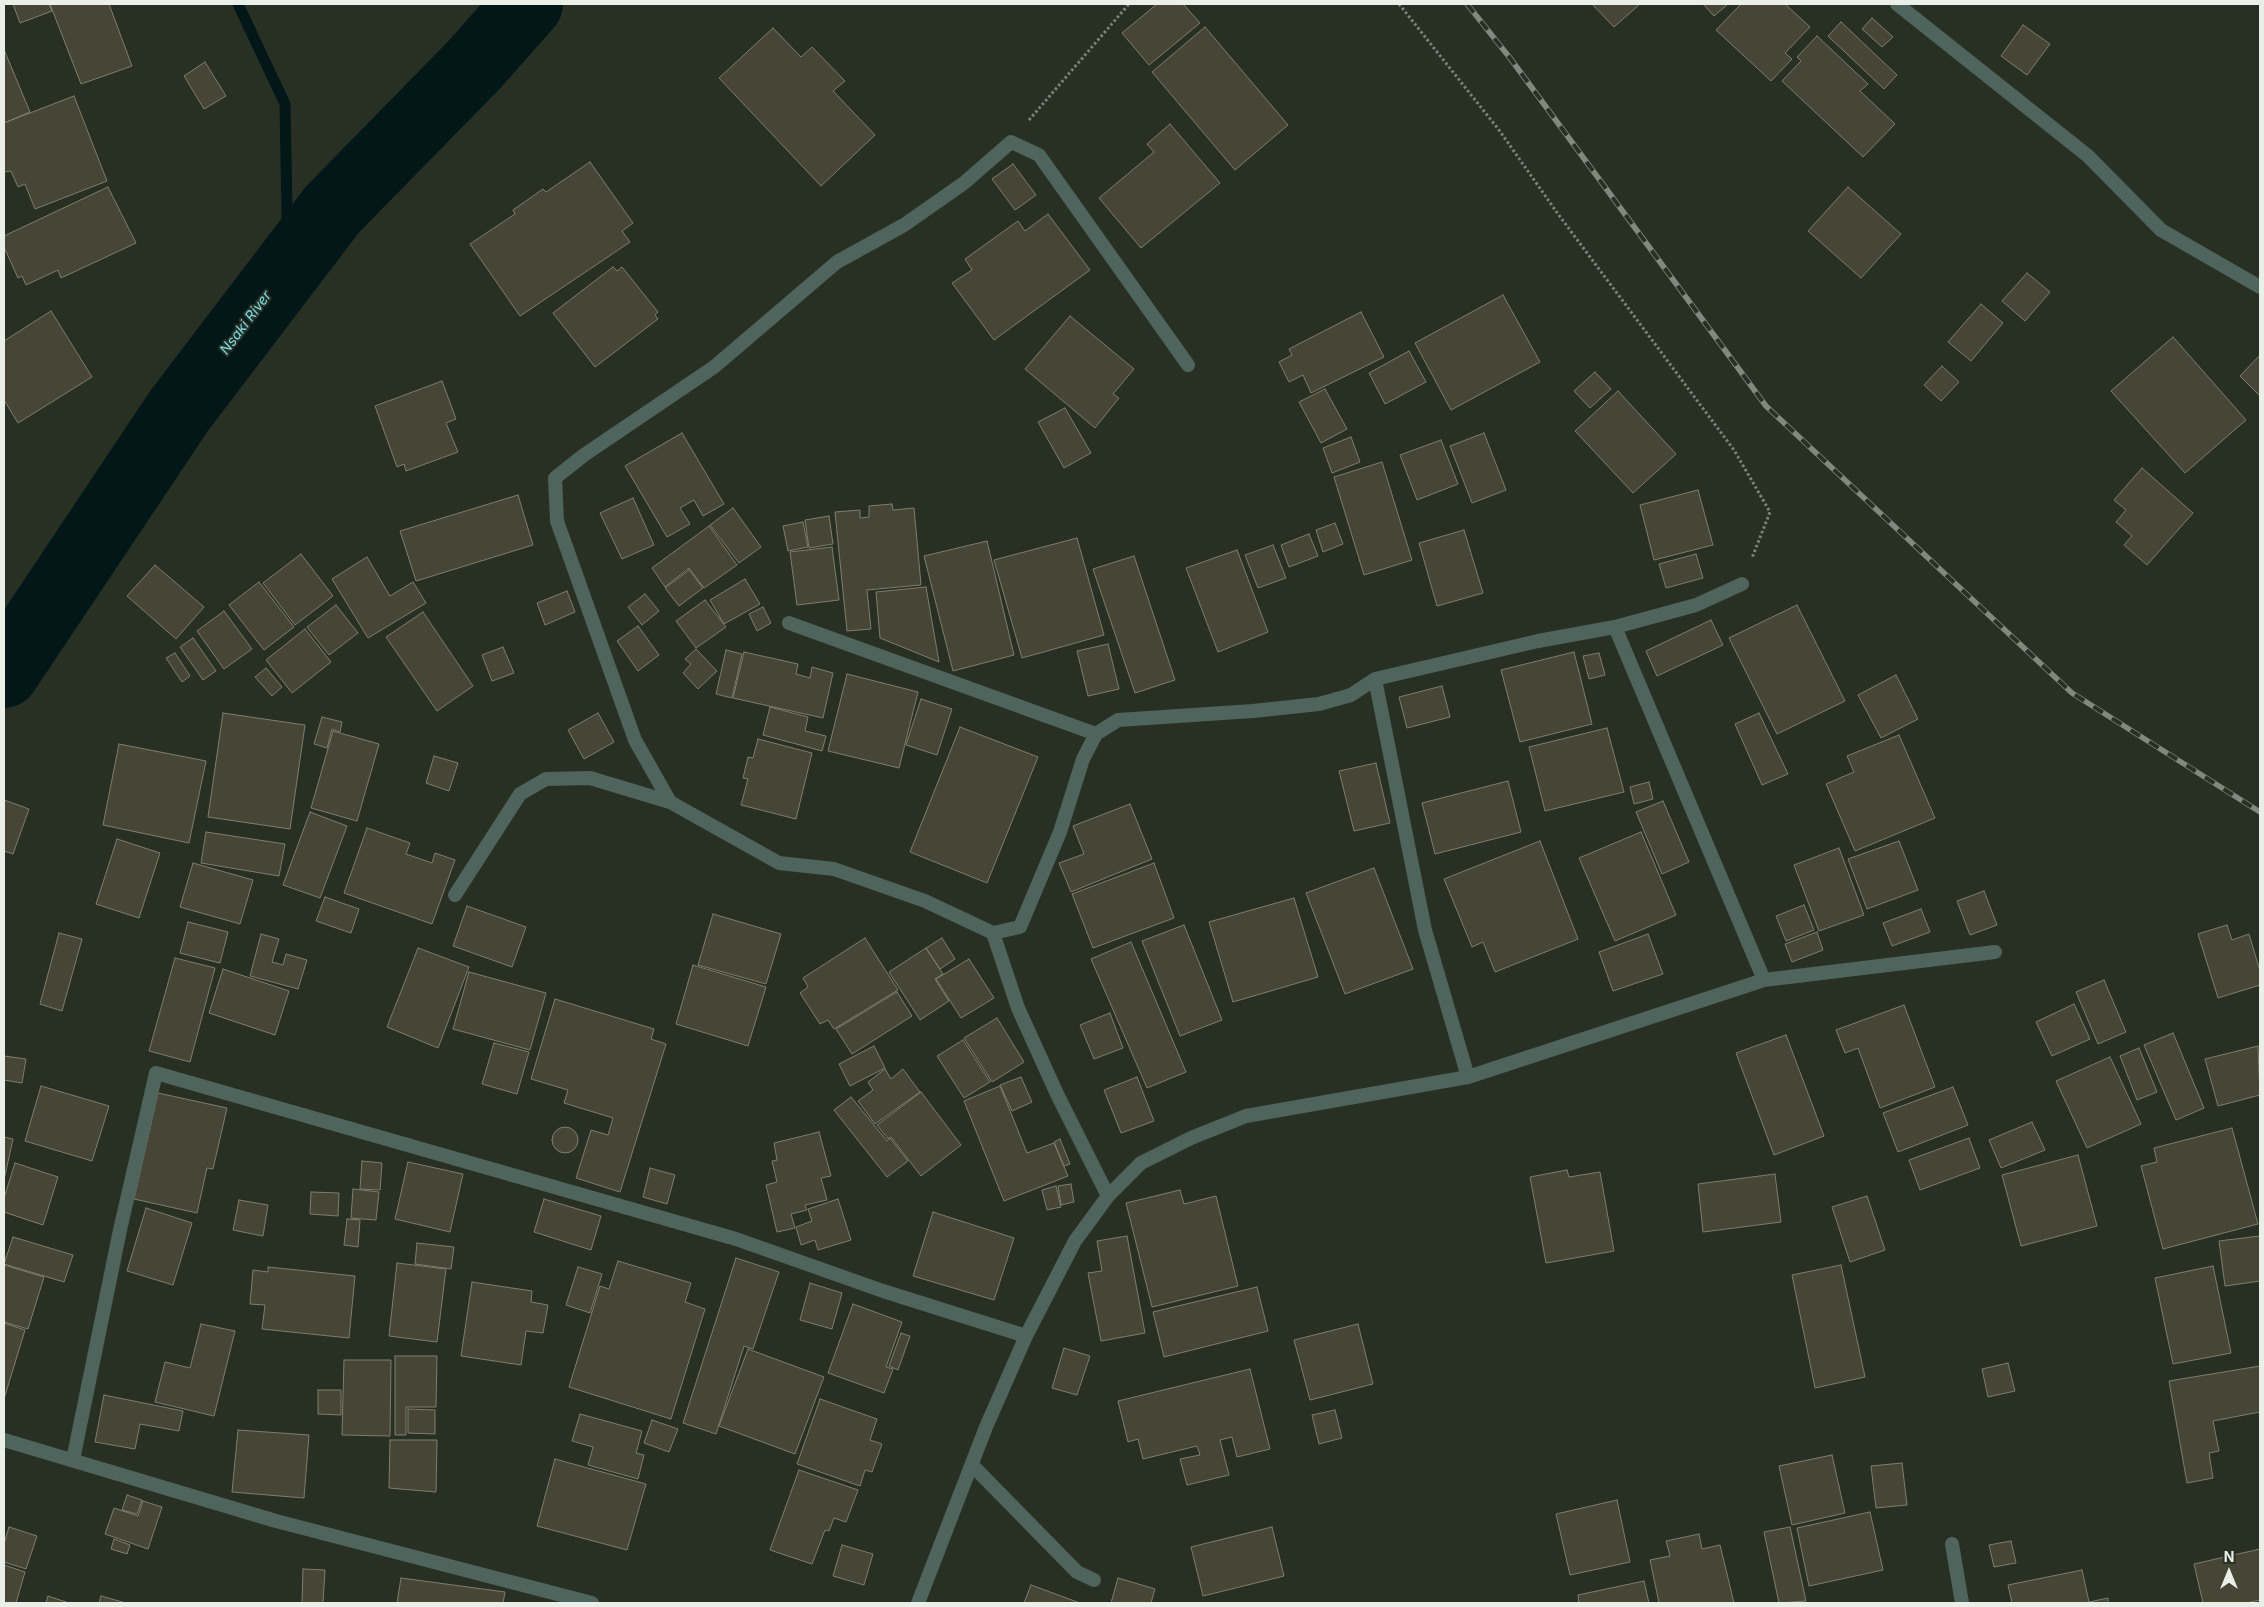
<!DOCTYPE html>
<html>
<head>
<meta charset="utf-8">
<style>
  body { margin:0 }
  #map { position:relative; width:2264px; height:1607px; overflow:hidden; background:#283024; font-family:Inter,sans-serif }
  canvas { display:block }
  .frame { position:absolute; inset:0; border:5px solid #eaefe8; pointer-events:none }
  .north { position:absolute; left:2204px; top:1547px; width:50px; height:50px; -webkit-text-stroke:4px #283024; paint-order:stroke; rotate:0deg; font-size:14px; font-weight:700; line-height:20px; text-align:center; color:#eaefe8 }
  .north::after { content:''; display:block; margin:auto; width:18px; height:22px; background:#eaefe8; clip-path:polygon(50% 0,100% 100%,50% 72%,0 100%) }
</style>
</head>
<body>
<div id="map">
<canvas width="2264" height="1607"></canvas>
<div class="frame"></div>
<div class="north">N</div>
</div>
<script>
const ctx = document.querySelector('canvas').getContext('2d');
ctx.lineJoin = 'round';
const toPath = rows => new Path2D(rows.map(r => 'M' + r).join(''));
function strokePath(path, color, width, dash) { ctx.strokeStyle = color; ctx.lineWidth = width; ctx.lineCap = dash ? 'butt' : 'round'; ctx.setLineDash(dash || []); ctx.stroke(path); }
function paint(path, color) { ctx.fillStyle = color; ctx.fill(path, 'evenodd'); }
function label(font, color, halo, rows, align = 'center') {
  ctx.font = font + ' Inter,sans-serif'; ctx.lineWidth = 4; ctx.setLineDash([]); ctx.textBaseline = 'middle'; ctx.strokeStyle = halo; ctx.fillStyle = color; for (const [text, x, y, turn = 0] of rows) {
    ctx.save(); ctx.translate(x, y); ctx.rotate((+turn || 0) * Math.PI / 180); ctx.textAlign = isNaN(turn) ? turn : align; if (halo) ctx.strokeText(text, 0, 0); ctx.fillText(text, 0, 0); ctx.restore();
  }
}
strokePath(toPath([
  [238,4,285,104,288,268]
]), '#031618', 11);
strokePath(toPath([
  [4,673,179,411,332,210,474,65,528,4]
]), '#031618', 70);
const building = toPath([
  [13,4,49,4,52,11,20,23,13,4],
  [50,4,109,4,132,66,81,84,50,4],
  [1157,4,1183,4,1200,23,1149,65,1122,33,1157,4],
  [1592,4,1640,4,1614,27,1592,4],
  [1703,4,1728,4,1714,16,1703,4],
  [1741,4,1785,4,1810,27,1785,53,1792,59,1771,81,1716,30,1741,4],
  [1872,18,1893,37,1882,47,1862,29,1872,18],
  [1841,22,1897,75,1884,89,1828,36,1841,22],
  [2023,25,2050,44,2027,75,2001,56,2023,25],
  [1205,27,1288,125,1235,170,1152,72,1205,27],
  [773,28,801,57,812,47,845,81,833,91,875,135,821,186,719,78,773,28],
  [1817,36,1868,84,1860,91,1895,124,1863,157,1782,81,1801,61,1797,57,1817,36],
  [5,52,30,112,4,123,4,53,5,52],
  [205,62,226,96,204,109,184,76,205,62],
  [74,96,107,181,35,209,25,184,18,187,11,171,4,172,4,123,74,96],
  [1170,124,1220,183,1141,248,1099,198,1154,152,1147,144,1170,124],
  [590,162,633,223,622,231,630,242,520,316,470,244,515,214,513,210,543,189,546,192,590,162],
  [1013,164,1036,195,1015,210,992,179,1013,164],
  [108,187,136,243,61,278,58,270,26,285,22,276,18,278,4,247,4,236,108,187],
  [1848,187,1901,234,1861,278,1808,231,1848,187],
  [1048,214,1090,270,994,340,952,283,972,270,965,259,1018,221,1025,231,1048,214],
  [613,267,617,271,622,267,658,312,655,315,658,319,595,367,553,313,613,267],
  [2027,273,2050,292,2025,321,2002,301,2027,273],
  [1503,295,1540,362,1451,410,1415,343,1503,295],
  [1981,304,2003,323,1971,361,1948,342,1981,304],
  [51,311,92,377,18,423,4,400,4,341,51,311],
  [1361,312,1384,357,1311,393,1303,375,1289,382,1279,362,1292,355,1289,349,1361,312],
  [1070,316,1134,369,1113,394,1119,398,1095,428,1025,369,1070,316],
  [2173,337,2246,420,2185,473,2111,391,2173,337],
  [1409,351,1426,382,1385,404,1369,373,1409,351],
  [2260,355,2260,396,2240,376,2260,355],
  [1942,366,1959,382,1941,401,1924,385,1942,366],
  [1595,372,1611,389,1590,408,1574,391,1595,372],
  [442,381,456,419,446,423,458,452,406,471,404,464,397,467,375,406,442,381],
  [1325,389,1347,429,1321,443,1299,402,1325,389],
  [1618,391,1676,454,1633,493,1575,431,1618,391],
  [1065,408,1091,453,1064,468,1038,422,1065,408],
  [682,433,724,504,703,516,694,500,680,508,690,524,667,537,625,466,682,433],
  [1484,433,1506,490,1472,503,1450,446,1484,433],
  [1351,437,1360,462,1332,473,1323,448,1351,437],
  [1441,440,1458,484,1417,500,1400,455,1441,440],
  [1382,462,1412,560,1364,575,1334,477,1382,462],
  [2142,468,2193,513,2147,565,2124,545,2132,536,2116,522,2126,510,2114,500,2142,468],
  [1698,490,1713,545,1654,560,1640,505,1698,490],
  [518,495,533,545,416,581,400,531,518,495],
  [633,498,654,545,622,559,600,513,633,498],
  [892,504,893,510,914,508,921,585,867,590,871,629,847,631,835,512,860,510,860,518,869,517,869,506,892,504],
  [733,508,761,547,739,563,710,525,733,508],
  [829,516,833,544,809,548,805,520,829,516],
  [803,522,808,547,788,551,783,526,803,522],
  [1335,523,1343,544,1323,552,1316,530,1335,523],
  [709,526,737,565,704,588,689,568,665,587,652,568,709,526],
  [1464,530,1483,593,1437,606,1419,543,1464,530],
  [1309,534,1318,556,1289,567,1281,545,1309,534],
  [1077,538,1104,635,1022,658,994,560,1077,538],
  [987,541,1014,655,953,671,924,556,987,541],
  [1273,545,1286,578,1258,588,1245,555,1273,545],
  [832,547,839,600,797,605,790,552,832,547],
  [1237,550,1268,632,1218,652,1186,568,1237,550],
  [301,554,333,596,295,625,263,583,301,554],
  [1696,554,1703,578,1666,588,1659,564,1696,554],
  [1134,556,1175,680,1135,693,1093,569,1134,556],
  [367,557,390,596,413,582,426,603,368,638,332,579,367,557],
  [155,565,204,607,176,639,127,596,155,565],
  [689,570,703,588,679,606,665,588,689,570],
  [745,579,760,604,724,624,710,600,745,579],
  [259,582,294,627,264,650,229,605,259,582],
  [926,587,939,662,880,638,876,592,926,587],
  [567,591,575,612,545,625,537,603,567,591],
  [645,594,659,611,642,625,628,607,645,594],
  [705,600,726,627,696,648,676,621,705,600],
  [336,605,358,633,329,655,307,627,336,605],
  [1797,605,1845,701,1777,734,1729,638,1797,605],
  [763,607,771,623,757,631,749,614,763,607],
  [224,611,252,649,224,669,197,631,224,611],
  [423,612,473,686,437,711,386,637,423,612],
  [1711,620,1723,645,1657,676,1646,651,1711,620],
  [638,626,659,655,638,671,617,641,638,626],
  [305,629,331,662,292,693,266,660,305,629],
  [193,638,216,671,203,680,180,647,193,638],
  [1108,644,1119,689,1088,696,1077,651,1108,644],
  [503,647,514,673,492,681,482,655,503,647],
  [696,649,717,671,698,689,683,673,691,664,685,659,696,649],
  [726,650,742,654,732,698,716,694,726,650],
  [744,652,798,664,796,674,810,678,812,667,833,673,823,718,733,698,744,652],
  [1574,652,1592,724,1520,742,1501,670,1574,652],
  [175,653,190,676,182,682,166,658,175,653],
  [1599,653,1605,675,1589,679,1583,656,1599,653],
  [266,668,282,687,272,696,255,677,266,668],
  [847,674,918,692,899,768,828,751,847,674],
  [1896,675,1918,719,1881,738,1858,695,1896,675],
  [1442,686,1450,717,1407,728,1399,697,1442,686],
  [921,699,952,709,937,755,906,745,921,699],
  [770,707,808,717,805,731,826,736,822,751,763,735,770,707],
  [223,713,305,725,290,829,208,817,223,713],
  [598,713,614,742,584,759,568,730,598,713],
  [1759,713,1788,774,1762,785,1735,724,1759,713],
  [322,717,342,722,340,732,332,729,327,748,314,744,322,717],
  [960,727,1038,757,987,883,910,852,960,727],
  [1607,728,1624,792,1545,811,1529,747,1607,728],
  [333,731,379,744,357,821,311,808,333,731],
  [1899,735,1935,818,1855,851,1826,784,1854,772,1847,756,1899,735],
  [758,739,812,753,796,819,741,805,748,779,743,778,748,757,753,758,758,739],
  [119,744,206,761,189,843,103,825,119,744],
  [434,756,458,763,449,791,426,783,434,756],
  [1376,763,1390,823,1354,831,1339,771,1376,763],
  [1508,781,1521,832,1435,854,1422,803,1508,781],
  [1649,782,1653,799,1634,804,1630,787,1649,782],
  [4,800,29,809,13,854,4,851,4,800],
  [1663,801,1689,862,1662,874,1636,812,1663,801],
  [1130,804,1152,859,1071,892,1059,863,1084,854,1073,826,1130,804],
  [310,812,347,826,320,898,283,885,310,812],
  [367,828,410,843,406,854,432,863,435,853,455,860,432,924,344,893,367,828],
  [206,832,285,844,279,876,201,863,206,832],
  [1641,832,1676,915,1615,941,1579,858,1641,832],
  [117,839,160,853,139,918,96,904,117,839],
  [1540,841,1578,939,1495,972,1483,942,1472,947,1444,879,1540,841],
  [1899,841,1918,890,1867,909,1848,859,1899,841],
  [1839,848,1864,915,1819,931,1794,865,1839,848],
  [193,863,253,880,240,924,180,907,193,863],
  [1154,863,1174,918,1093,948,1072,894,1154,863],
  [1374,868,1413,969,1345,994,1306,893,1374,868],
  [1984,891,1997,925,1970,935,1957,901,1984,891],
  [325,897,359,909,351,933,316,921,325,897],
  [1294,898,1318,977,1233,1002,1209,922,1294,898],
  [1804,905,1814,930,1786,941,1776,916,1804,905],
  [467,906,526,927,512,967,453,946,467,906],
  [1921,909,1930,932,1892,946,1883,923,1921,909],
  [713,914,781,934,766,984,698,965,713,914],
  [188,922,228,932,220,963,180,953,188,922],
  [1184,925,1222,1020,1180,1036,1142,941,1184,925],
  [2227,925,2232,940,2249,934,2260,971,2260,985,2218,998,2198,934,2227,925],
  [1817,932,1823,950,1792,962,1785,944,1817,932],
  [59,933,82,939,62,1011,40,1004,59,933],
  [261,934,279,939,272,962,283,965,286,954,307,960,298,989,250,976,261,934],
  [1648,934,1663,974,1613,991,1599,952,1648,934],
  [865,938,898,990,834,1029,828,1020,820,1024,800,993,808,987,803,978,865,938],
  [942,938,955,959,940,969,926,948,942,938],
  [1131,942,1186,1072,1147,1088,1091,959,1131,942],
  [418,948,469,967,438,1048,387,1027,418,948],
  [926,948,943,974,935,979,949,1001,920,1020,889,972,926,948],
  [175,958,215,968,190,1062,149,1051,175,958],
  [969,959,994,998,961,1018,936,979,969,959],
  [693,965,766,987,748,1046,676,1024,693,965],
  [223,969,289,991,275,1035,209,1013,223,969],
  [469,972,546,993,530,1050,453,1029,469,972],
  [2104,980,2126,1032,2098,1044,2076,992,2104,980],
  [897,992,912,1016,852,1054,836,1029,897,992],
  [555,999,654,1029,651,1039,666,1044,620,1192,576,1178,591,1130,608,1135,613,1118,564,1103,568,1090,531,1079,555,999],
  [2074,1004,2090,1039,2052,1056,2036,1022,2074,1004],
  [1904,1005,1935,1087,1880,1108,1858,1048,1845,1053,1836,1030,1904,1005],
  [1110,1013,1123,1048,1094,1059,1080,1025,1110,1013],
  [997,1018,1024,1062,992,1082,964,1038,997,1018],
  [2173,1033,2204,1108,2176,1120,2144,1045,2173,1033],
  [1786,1035,1824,1136,1774,1155,1736,1053,1786,1035],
  [963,1040,990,1082,964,1098,937,1056,963,1040],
  [494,1043,529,1052,517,1094,482,1084,494,1043],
  [874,1046,885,1068,850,1086,839,1064,874,1046],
  [2258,1046,2260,1095,2218,1106,2205,1059,2258,1046],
  [2139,1048,2157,1092,2137,1100,2120,1056,2139,1048],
  [4,1056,26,1059,22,1083,4,1080,4,1056],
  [2110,1057,2141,1124,2087,1148,2056,1081,2110,1057],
  [885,1069,891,1079,903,1069,920,1092,875,1124,858,1101,873,1090,868,1082,885,1069],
  [1021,1077,1032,1102,1012,1111,1000,1085,1021,1077],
  [1137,1077,1154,1121,1121,1133,1104,1090,1137,1077],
  [41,1086,109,1106,92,1161,25,1141,41,1086],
  [1000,1086,1027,1153,1054,1143,1068,1176,1004,1201,964,1101,1000,1086],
  [1953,1087,1968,1125,1898,1152,1883,1113,1953,1087],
  [921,1092,961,1145,921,1176,891,1137,888,1139,877,1125,921,1092],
  [158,1093,227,1108,213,1169,207,1168,197,1213,134,1199,158,1093],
  [851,1097,887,1141,890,1138,908,1161,887,1177,834,1110,851,1097],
  [2032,1122,2045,1150,2001,1168,1989,1140,2032,1122],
  '552 1140a13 13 0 1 1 26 0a13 13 0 1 1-26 0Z',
  [2232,1128,2258,1224,2163,1249,2141,1166,2157,1162,2154,1148,2232,1128],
  [819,1132,831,1176,821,1178,827,1200,805,1205,807,1210,791,1214,795,1228,777,1232,766,1185,777,1182,772,1161,777,1160,774,1143,819,1132],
  [4,1137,13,1139,4,1180,4,1137],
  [1969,1138,1980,1168,1920,1190,1909,1160,1969,1138],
  [1060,1139,1070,1164,1064,1166,1054,1142,1060,1139],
  [2078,1155,2097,1226,2021,1246,2002,1175,2078,1155],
  [362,1161,382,1163,380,1190,360,1189,362,1161],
  [408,1162,463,1174,450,1232,395,1219,408,1162],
  [15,1163,58,1177,43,1225,4,1212,4,1198,15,1163],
  [650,1168,675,1175,667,1204,643,1197,650,1168],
  [1567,1170,1569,1177,1600,1172,1614,1251,1546,1263,1530,1177,1567,1170],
  [1775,1174,1781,1222,1703,1232,1698,1184,1775,1174],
  [1071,1184,1074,1202,1061,1205,1058,1186,1071,1184],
  [1056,1186,1061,1207,1047,1210,1042,1190,1056,1186],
  [353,1189,379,1192,376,1220,351,1218,353,1189],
  [1180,1190,1184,1204,1216,1196,1238,1286,1152,1307,1126,1203,1180,1190],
  [311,1192,339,1193,338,1216,310,1214,311,1192],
  [1867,1196,1885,1250,1850,1262,1832,1207,1867,1196],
  [544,1199,601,1216,591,1250,534,1232,544,1199],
  [838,1199,851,1240,818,1250,815,1240,801,1245,796,1227,812,1221,808,1209,838,1199],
  [239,1200,268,1205,263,1236,233,1230,239,1200],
  [146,1208,192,1223,173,1285,127,1271,146,1208],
  [933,1212,1014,1238,994,1300,913,1276,933,1212],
  [347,1219,360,1220,358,1247,344,1245,347,1219],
  [1127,1236,1145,1333,1101,1341,1088,1273,1102,1271,1097,1241,1127,1236],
  [2260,1236,2260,1281,2225,1286,2219,1241,2260,1236],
  [13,1237,73,1255,64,1282,4,1264,13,1237],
  [417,1243,454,1247,451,1269,415,1264,417,1243],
  [736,1258,779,1272,753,1349,744,1346,716,1434,683,1423,736,1258],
  [618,1261,691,1283,685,1302,705,1309,671,1419,569,1387,600,1286,609,1289,618,1261],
  [397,1263,446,1269,437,1342,389,1336,397,1263],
  [4,1265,44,1277,28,1329,4,1322,4,1265],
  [1841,1265,1865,1377,1815,1388,1792,1275,1841,1265],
  [2213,1266,2231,1353,2173,1364,2155,1278,2213,1266],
  [268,1267,355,1276,349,1338,262,1329,265,1305,250,1304,253,1270,268,1272,268,1267],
  [578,1267,602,1274,590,1313,566,1305,578,1267],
  [472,1282,532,1291,531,1302,548,1305,543,1333,526,1331,521,1365,461,1356,472,1282],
  [810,1283,842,1293,832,1329,800,1320,810,1283],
  [1257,1287,1268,1331,1164,1357,1153,1312,1257,1287],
  [853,1304,902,1322,886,1367,893,1369,884,1393,828,1373,853,1304],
  [4,1323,25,1330,4,1399,4,1323],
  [201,1324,235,1331,214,1416,155,1402,165,1362,190,1368,201,1324],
  [1358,1324,1373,1384,1310,1400,1294,1340,1358,1324],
  [901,1333,910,1336,898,1370,889,1366,901,1333],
  [1064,1348,1090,1356,1077,1395,1052,1388,1064,1348],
  [748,1349,824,1377,795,1454,719,1426,748,1349],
  [395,1356,437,1356,436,1407,406,1407,406,1435,395,1435,395,1356],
  [344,1360,391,1360,390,1436,342,1435,344,1360],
  [2008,1363,2015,1391,1988,1397,1982,1369,2008,1363],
  [2260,1366,2260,1412,2213,1421,2219,1451,2209,1453,2213,1478,2187,1483,2169,1381,2260,1366],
  [1250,1369,1270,1449,1237,1457,1232,1437,1220,1440,1229,1475,1187,1485,1180,1459,1200,1455,1197,1446,1143,1459,1138,1439,1128,1442,1118,1401,1250,1369],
  [318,1390,341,1390,341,1415,318,1414,318,1390],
  [104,1395,183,1411,179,1431,140,1424,135,1449,95,1442,104,1395],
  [820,1399,877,1419,870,1440,882,1444,872,1472,865,1470,860,1486,797,1464,820,1399],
  [408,1409,435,1410,435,1434,408,1433,408,1409],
  [1335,1410,1342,1438,1319,1444,1312,1415,1335,1410],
  [580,1414,642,1431,636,1453,644,1455,638,1479,588,1465,593,1447,572,1441,580,1414],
  [652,1420,678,1429,669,1452,644,1443,652,1420],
  [238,1430,309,1435,304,1498,232,1492,238,1430],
  [390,1440,437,1440,436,1492,389,1488,390,1440],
  [1832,1455,1845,1513,1792,1525,1779,1466,1832,1455],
  [555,1459,646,1484,627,1550,537,1526,555,1459],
  [1902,1463,1907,1505,1876,1508,1871,1466,1902,1463],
  [799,1470,858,1490,846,1522,834,1518,829,1531,825,1530,812,1564,770,1550,799,1470],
  [127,1495,142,1500,137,1514,122,1510,127,1495],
  [1617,1500,1630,1562,1570,1575,1556,1514,1617,1500],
  [143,1501,162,1507,148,1549,105,1534,114,1508,138,1516,143,1501],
  [1870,1512,1883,1570,1809,1586,1797,1528,1870,1512],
  [9,1527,37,1536,26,1569,4,1562,4,1544,9,1527],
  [1272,1527,1284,1576,1203,1596,1191,1547,1272,1527],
  [1790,1527,1806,1601,1779,1603,1764,1532,1790,1527],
  [1699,1534,1702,1549,1720,1545,1734,1603,1659,1603,1650,1560,1670,1556,1666,1541,1699,1534],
  [114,1539,130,1545,127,1554,111,1549,114,1539],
  [2011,1541,2016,1563,1994,1567,1989,1545,2011,1541],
  [842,1545,873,1554,864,1585,833,1576,842,1545],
  [2260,1549,2260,1600,2246,1603,2203,1603,2194,1564,2260,1549],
  [4,1565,25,1572,16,1603,4,1603,4,1565],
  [303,1569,325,1570,323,1603,302,1603,303,1569],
  [2082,1570,2089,1602,2108,1598,2108,1603,2012,1603,2008,1585,2082,1570],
  [401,1578,505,1592,503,1603,397,1603,401,1578],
  [1118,1578,1155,1589,1151,1603,1111,1603,1118,1578],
  [1644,1581,1649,1603,1579,1603,1578,1595,1644,1581],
  [1031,1585,1080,1603,1024,1603,1031,1585],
  [48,1596,69,1603,46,1603,48,1596],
  [101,1596,126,1603,99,1603,101,1596]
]);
paint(building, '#464536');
strokePath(building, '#7f7e6e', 1);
strokePath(toPath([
  [1399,4,1499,130,1558,214,1734,450,1770,512,1752,558],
  [1029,120,1129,4]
]), '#7d837a', 3, [2.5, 2.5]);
strokePath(toPath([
  [972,1465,1077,1572,1094,1580]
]), '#4f645c', 14);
strokePath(toPath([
  [1897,4,2088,156,2161,230,2260,287],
  [789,623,1096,734],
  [1615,627,1696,605,1742,584],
  [1375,679,1425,930,1468,1077],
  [670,802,635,740,557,521,555,478,584,455,714,367,837,262,904,225,964,183,1011,142,1039,155,1188,365],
  [455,895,520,794,546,779,590,778,670,802,779,863,834,869,925,901,993,933,1020,927,1060,832,1083,759,1096,734,1118,720,1253,711,1319,704,1351,695,1375,679,1538,641,1615,627,1764,980],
  [993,933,1018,1008,1057,1094,1108,1196],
  [4,1440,276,1521,592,1603],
  [73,1460,120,1230,156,1073,736,1239,883,1291,1026,1336],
  [1952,1544,1962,1603],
  [918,1603,986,1427,1026,1336,1075,1241,1108,1196,1141,1163,1191,1138,1246,1116,1468,1077,1764,980,1995,952]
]), '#4f645c', 14);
const rail = toPath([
  [1467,4,1510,58,1766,406,2072,693,2260,812]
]);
strokePath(rail, '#81887e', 5.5);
strokePath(rail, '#283024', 4, [11]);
label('italic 14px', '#79dee9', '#283024', [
  ["Nsaki River",246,323,-53]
]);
</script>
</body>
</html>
